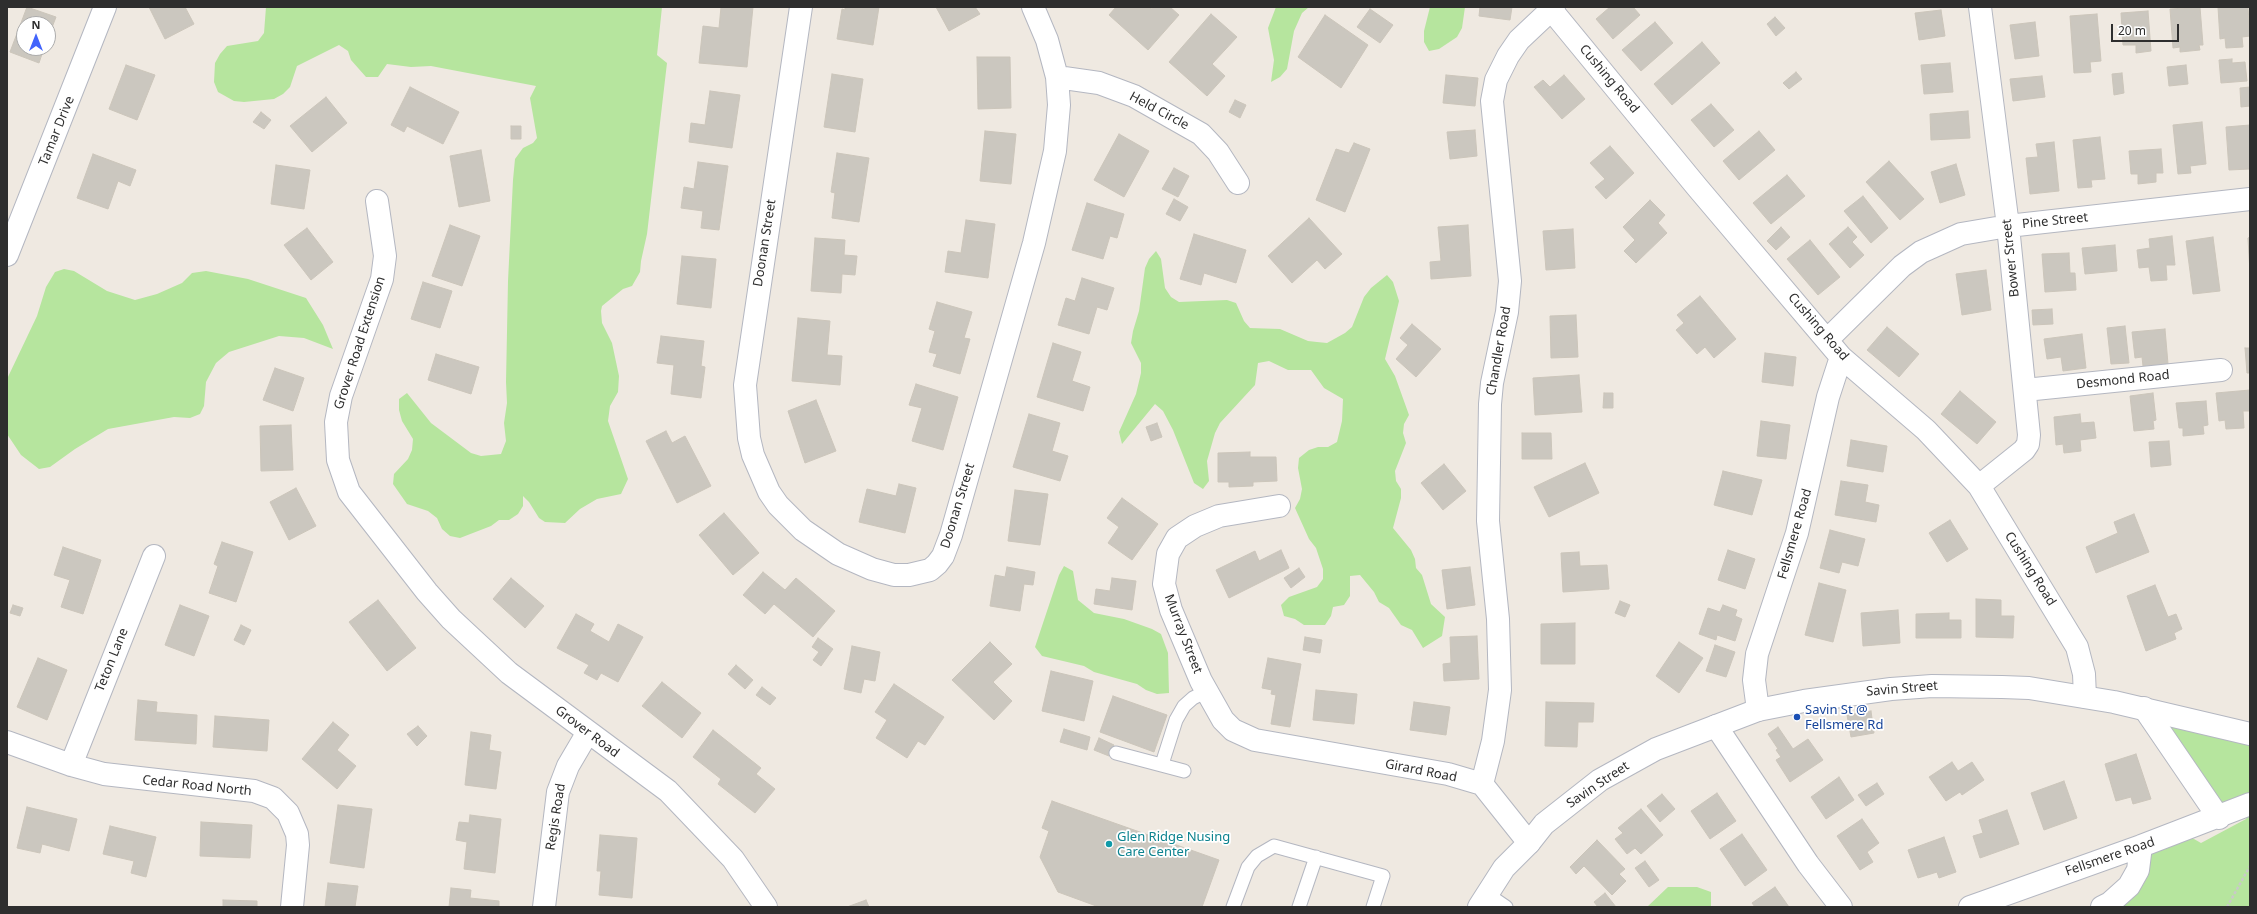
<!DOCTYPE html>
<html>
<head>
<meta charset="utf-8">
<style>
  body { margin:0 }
  #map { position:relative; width:2257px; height:914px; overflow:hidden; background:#efe9e1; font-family:"Noto Sans",sans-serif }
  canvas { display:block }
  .frame { position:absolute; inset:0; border:8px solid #2e2e2e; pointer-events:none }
  .north { position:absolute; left:16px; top:16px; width:40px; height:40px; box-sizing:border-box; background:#fff; border:1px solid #ababab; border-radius:50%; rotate:0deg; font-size:11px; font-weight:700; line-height:16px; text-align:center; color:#2e2e2e }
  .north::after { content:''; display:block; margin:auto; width:14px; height:18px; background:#4264fb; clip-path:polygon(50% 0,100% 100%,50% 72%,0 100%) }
  .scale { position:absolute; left:2111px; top:24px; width:68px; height:18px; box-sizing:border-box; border:2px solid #2e2e2e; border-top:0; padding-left:5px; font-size:12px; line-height:14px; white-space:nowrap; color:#2e2e2e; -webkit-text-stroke:3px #fff; paint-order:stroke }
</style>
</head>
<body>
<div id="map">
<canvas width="2257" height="914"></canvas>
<div class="frame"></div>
<div class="north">N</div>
<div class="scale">20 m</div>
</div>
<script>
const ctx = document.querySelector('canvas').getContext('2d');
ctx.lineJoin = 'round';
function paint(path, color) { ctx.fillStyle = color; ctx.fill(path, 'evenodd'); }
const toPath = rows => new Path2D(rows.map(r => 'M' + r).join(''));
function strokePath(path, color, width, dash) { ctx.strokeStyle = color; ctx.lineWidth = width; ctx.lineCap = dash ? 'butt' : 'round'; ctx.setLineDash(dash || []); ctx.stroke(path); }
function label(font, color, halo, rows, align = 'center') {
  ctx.font = font + ' "Noto Sans",sans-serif'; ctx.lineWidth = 3.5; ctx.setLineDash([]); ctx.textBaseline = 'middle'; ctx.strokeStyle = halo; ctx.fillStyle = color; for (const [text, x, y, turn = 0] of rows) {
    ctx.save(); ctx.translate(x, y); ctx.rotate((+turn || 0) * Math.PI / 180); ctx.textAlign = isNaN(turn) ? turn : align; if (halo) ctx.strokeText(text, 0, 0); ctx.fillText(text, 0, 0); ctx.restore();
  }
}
paint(toPath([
  [266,7,662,7,657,55,667,63,647,234,641,261,640,272,632,286,623,289,602,306,601,311,602,323,612,343,619,376,618,392,610,406,608,421,628,479,621,494,597,499,580,509,565,523,545,522,539,518,529,502,523,496,523,506,518,514,509,520,499,520,491,526,460,538,450,536,442,529,437,518,428,511,407,504,393,484,394,474,408,459,412,450,413,439,402,421,399,410,399,399,407,393,431,423,471,453,481,456,501,454,506,441,504,423,507,403,506,382,508,281,513,180,515,159,523,148,533,143,537,138,530,98,536,86,431,66,411,67,387,64,378,77,366,77,351,60,348,51,339,45,297,66,290,87,283,94,274,99,244,102,234,101,218,92,214,82,215,63,220,54,227,46,258,41,264,33],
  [1276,7,1309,7,1302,13,1294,31,1287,69,1280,77,1271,82,1274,60,1268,28],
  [1430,7,1465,7,1462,28,1457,37,1439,49,1429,51,1424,42,1424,31],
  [1156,251,1161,259,1165,288,1171,297,1179,302,1227,300,1236,303,1244,321,1250,328,1280,329,1308,341,1317,342,1327,343,1345,333,1352,327,1364,297,1371,288,1387,275,1393,282,1399,301,1385,359,1395,376,1409,415,1404,424,1403,433,1406,443,1395,471,1396,481,1401,489,1401,498,1393,528,1411,550,1415,559,1416,568,1422,575,1431,604,1445,617,1442,636,1423,648,1412,630,1401,625,1389,608,1379,602,1374,592,1360,575,1350,576,1350,596,1344,605,1333,607,1331,616,1325,625,1304,625,1295,619,1284,616,1281,605,1289,597,1317,587,1323,579,1323,569,1316,548,1309,539,1295,508,1300,499,1302,489,1298,468,1299,458,1309,450,1318,447,1328,447,1337,442,1342,421,1343,399,1324,388,1311,370,1288,370,1269,361,1258,363,1255,385,1220,423,1215,433,1207,461,1209,481,1203,489,1194,483,1173,430,1163,411,1155,404,1122,444,1119,432,1136,394,1141,373,1141,363,1131,343,1133,331,1139,311,1145,268,1149,259],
  [64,269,74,271,107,291,135,300,157,294,182,283,192,273,206,271,248,279,306,298,323,325,333,349,304,338,279,336,229,352,216,363,206,382,204,406,200,414,190,418,174,417,108,429,75,449,50,467,39,469,21,455,7,434,7,379,37,316,46,287,55,272],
  [1064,566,1073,571,1078,600,1094,613,1124,619,1152,629,1161,634,1168,653,1169,693,1157,694,1146,690,1137,684,1094,672,1084,666,1042,656,1035,647,1059,575],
  [2144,708,2250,734,2250,804,2219,818],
  [2250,810,2250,907,2121,907,2144,855,2180,831,2201,843,2246,819],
  [1668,887,1697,887,1711,892,1711,907,1647,907]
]), '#b6e59e');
const building = toPath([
  [27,7,56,17,48,38,48,24,24,24,24,48,44,48,39,63,10,52,27,7],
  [149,7,185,7,194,24,165,39,149,7],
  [721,7,753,7,747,67,699,63,703,26,719,28,721,7],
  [845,7,879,7,873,45,837,39,842,9,845,10,845,7],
  [936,7,975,7,980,14,949,31,936,7],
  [1116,7,1149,7,1151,9,1154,7,1170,7,1179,15,1148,50,1109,15,1116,7],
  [1480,7,1512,7,1510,20,1479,16,1480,7],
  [1610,7,1633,7,1640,15,1613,39,1596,19,1610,7],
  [2200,7,2203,45,2199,45,2200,50,2180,52,2180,47,2173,48,2170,9,2200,7],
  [2218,7,2248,7,2250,36,2242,37,2243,47,2226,48,2225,38,2220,39,2218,7],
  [1370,9,1393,25,1380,43,1357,27,1370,9],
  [1941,10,1945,36,1919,40,1915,13,1941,10],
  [2148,11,2151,51,2136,53,2136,45,2123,45,2121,13,2148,11],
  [1211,14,1237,37,1212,64,1225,76,1207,96,1169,62,1211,14],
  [2097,14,2101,61,2090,62,2091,72,2074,73,2070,16,2097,14],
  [1325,15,1368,45,1341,88,1298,57,1325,15],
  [1775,17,1785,28,1776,36,1767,24,1775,17],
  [1655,22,1673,43,1641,71,1622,50,1655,22],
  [2035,22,2039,56,2015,59,2010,25,2035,22],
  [1702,42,1720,63,1672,105,1654,84,1702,42],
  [977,57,1010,57,1011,108,978,109,977,57],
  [2232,59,2232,63,2245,62,2247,81,2221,83,2219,60,2232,59],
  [1950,63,1953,92,1924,94,1921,65,1950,63],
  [126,65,155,75,137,120,109,109,126,65],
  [2186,65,2188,84,2169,86,2167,67,2186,65],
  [1796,72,1802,79,1789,89,1783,83,1796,72],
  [2122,73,2124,93,2114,95,2112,74,2122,73],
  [832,74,863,79,855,132,824,127,832,74],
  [1446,75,1478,78,1475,106,1443,103,1446,75],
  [1564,75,1585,99,1562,119,1534,87,1543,80,1550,87,1564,75],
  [2042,76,2045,97,2013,101,2010,79,2042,76],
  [410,87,459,112,443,144,407,126,404,132,391,125,410,87],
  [2250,87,2250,106,2241,107,2240,88,2250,87],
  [710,91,740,95,732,148,689,142,691,123,705,125,710,91],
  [326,97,347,123,312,152,290,126,326,97],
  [1235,100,1246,105,1240,118,1229,112,1235,100],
  [1711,104,1734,130,1714,147,1691,120,1711,104],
  [1968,111,1970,138,1931,140,1930,114,1968,111],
  [261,112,271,120,264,129,253,122,261,112],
  [2202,122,2206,164,2190,166,2191,173,2178,174,2173,125,2202,122],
  [2250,125,2250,169,2229,170,2226,127,2250,125],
  [511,126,521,126,521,139,511,139,511,126],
  [1475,130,1477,156,1450,159,1447,132,1475,130],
  [985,131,1016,134,1011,184,980,181,985,131],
  [1759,131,1775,150,1739,180,1723,161,1759,131],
  [1119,134,1149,151,1124,197,1094,180,1119,134],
  [2100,137,2105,179,2091,180,2092,187,2078,188,2073,140,2100,137],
  [2054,142,2059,191,2030,194,2026,158,2038,157,2036,144,2054,142],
  [1354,143,1370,149,1345,212,1316,200,1336,149,1349,153,1354,143],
  [1610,146,1634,173,1606,199,1595,187,1605,179,1590,163,1610,146],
  [2161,149,2163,173,2156,173,2156,182,2138,184,2138,174,2131,174,2129,151,2161,149],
  [481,150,490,201,459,207,450,156,481,150],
  [837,153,869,158,859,222,832,218,835,193,831,192,837,153],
  [93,154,136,170,130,186,118,181,108,209,77,198,93,154],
  [1889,161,1924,199,1900,220,1866,182,1889,161],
  [698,162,728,166,719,230,701,228,703,211,681,208,684,187,694,189,698,162],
  [1956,164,1965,195,1940,203,1931,172,1956,164],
  [276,165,310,170,304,209,271,204,276,165],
  [1174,168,1189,176,1178,197,1162,189,1174,168],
  [1787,175,1805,196,1771,224,1753,203,1787,175],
  [1863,196,1888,228,1871,243,1844,211,1863,196],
  [1174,199,1188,207,1180,221,1166,214,1174,199],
  [1650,200,1665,215,1658,223,1667,233,1636,263,1624,251,1635,240,1623,227,1650,200],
  [1087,203,1124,214,1117,238,1110,236,1103,259,1072,250,1087,203],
  [1309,218,1342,254,1325,269,1317,260,1292,283,1268,256,1309,218],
  [966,220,995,224,988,278,945,272,948,251,961,253,966,220],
  [450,225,480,236,462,286,432,276,450,225],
  [1468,225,1471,276,1431,279,1430,262,1441,261,1438,227,1468,225],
  [1781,227,1790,237,1776,250,1767,241,1781,227],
  [1848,227,1857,237,1852,242,1864,255,1850,268,1829,244,1848,227],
  [307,228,333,262,311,280,284,245,307,228],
  [1573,229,1575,268,1546,270,1543,231,1573,229],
  [1194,234,1246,250,1236,283,1204,273,1201,285,1180,279,1194,234],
  [2172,236,2175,265,2166,265,2167,280,2151,281,2149,267,2139,268,2137,250,2150,248,2149,239,2172,236],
  [2213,237,2220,291,2193,294,2186,241,2213,237],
  [2250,237,2250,272,2248,238,2250,237],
  [815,238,845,240,844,255,857,256,855,275,842,274,841,293,811,291,815,238],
  [1810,240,1840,277,1818,295,1787,259,1810,240],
  [2115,245,2117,271,2085,274,2082,248,2115,245],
  [2069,253,2070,273,2075,273,2076,290,2045,292,2042,254,2069,253],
  [682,256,716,259,711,308,677,304,682,256],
  [1986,270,1991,310,1962,315,1956,274,1986,270],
  [1082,278,1114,288,1107,310,1097,307,1089,334,1058,325,1066,298,1075,301,1082,278],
  [423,282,452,291,440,328,411,319,423,282],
  [1700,296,1736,339,1714,358,1705,347,1697,354,1676,330,1684,323,1677,315,1700,296],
  [937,302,972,312,964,338,970,339,960,374,933,366,937,354,929,352,935,331,929,329,937,302],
  [2052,309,2053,324,2033,325,2032,310,2052,309],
  [1576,315,1578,357,1551,358,1550,316,1576,315],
  [798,318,830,321,827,355,842,356,840,385,792,381,798,318],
  [1412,324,1441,349,1416,377,1396,359,1408,345,1400,338,1412,324],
  [2125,326,2129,363,2111,364,2107,328,2125,326],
  [1887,327,1919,354,1899,377,1867,350,1887,327],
  [2165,329,2168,364,2143,366,2142,357,2135,358,2132,332,2165,329],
  [2082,334,2086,368,2063,371,2061,357,2047,359,2044,339,2082,334],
  [661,336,704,341,701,366,705,367,701,398,671,394,674,365,657,363,661,336],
  [1053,343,1081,352,1072,381,1090,387,1083,411,1037,397,1053,343],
  [2245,348,2250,348,2250,373,2247,373,2245,348],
  [1765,353,1796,357,1793,386,1762,382,1765,353],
  [436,354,479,367,471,394,428,380,436,354],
  [275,368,304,378,293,411,263,400,275,368],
  [1579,375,1582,412,1535,415,1533,378,1579,375],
  [916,384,958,397,943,450,912,441,922,408,909,405,916,384],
  [2250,390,2250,411,2243,411,2244,428,2226,429,2225,420,2219,421,2216,393,2250,390],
  [1960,391,1996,422,1977,444,1941,414,1960,391],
  [1604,393,1613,393,1613,408,1603,408,1604,393],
  [2153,393,2156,420,2153,421,2154,429,2134,431,2130,396,2153,393],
  [816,400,836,451,805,463,788,411,816,400],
  [2206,401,2208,425,2203,426,2204,434,2183,436,2183,428,2179,428,2176,403,2206,401],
  [1029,414,1060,423,1052,451,1068,456,1060,481,1013,467,1029,414],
  [2080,414,2081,423,2094,422,2096,438,2080,440,2081,451,2064,453,2063,444,2056,445,2054,417,2080,414],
  [1761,421,1790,425,1786,459,1757,456,1761,421],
  [1157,423,1162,437,1151,441,1146,427,1157,423],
  [291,425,293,470,261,471,260,426,291,425],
  [666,431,672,443,685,436,711,486,677,503,646,441,666,431],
  [1522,433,1551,433,1552,459,1522,459,1522,433],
  [1851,440,1887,446,1883,472,1847,466,1851,440],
  [2169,441,2171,465,2151,467,2149,442,2169,441],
  [1250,452,1250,457,1276,457,1277,481,1253,482,1253,486,1229,487,1229,482,1218,482,1218,453,1250,452],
  [1585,463,1599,493,1549,517,1534,487,1585,463],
  [1444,464,1466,491,1443,510,1421,483,1444,464],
  [1723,471,1762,480,1752,515,1714,505,1723,471],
  [1841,481,1868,485,1865,502,1879,505,1876,522,1835,515,1841,481],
  [899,484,916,488,905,533,859,522,867,489,896,496,899,484],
  [296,488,316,526,289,540,270,502,296,488],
  [1015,490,1048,494,1040,545,1008,541,1015,490],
  [1122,498,1158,524,1132,560,1108,543,1119,527,1107,518,1122,498],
  [724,513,759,553,733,575,699,535,724,513],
  [2134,514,2149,552,2096,573,2086,547,2118,533,2114,522,2134,514],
  [1950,520,1968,549,1947,562,1929,533,1950,520],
  [1830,530,1865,539,1858,566,1842,562,1839,573,1820,568,1830,530],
  [222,542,253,552,236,602,209,593,218,566,214,564,222,542],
  [63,547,101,560,83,614,61,607,70,580,54,575,63,547],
  [1281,550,1289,568,1229,598,1216,570,1255,551,1259,561,1281,550],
  [1728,550,1755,559,1745,589,1718,580,1728,550],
  [1579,552,1580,566,1607,565,1609,589,1563,592,1561,553,1579,552],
  [1007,567,1035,572,1033,585,1024,584,1020,611,990,606,995,575,1005,577,1007,567],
  [1470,567,1475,605,1447,609,1442,570,1470,567],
  [1299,568,1305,577,1291,588,1284,578,1299,568],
  [763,572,785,590,796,578,835,611,813,637,774,604,765,614,743,595,763,572],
  [511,578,544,606,525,628,493,599,511,578],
  [1112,578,1136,581,1132,610,1094,604,1096,589,1110,591,1112,578],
  [1819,583,1846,590,1833,642,1805,635,1819,583],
  [2155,585,2168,617,2176,614,2182,629,2174,633,2176,639,2146,651,2127,596,2155,585],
  [1976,599,2001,600,2001,616,2014,616,2013,638,1976,637,1976,599],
  [378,600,416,648,387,671,349,622,378,600],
  [1620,601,1630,605,1625,617,1615,613,1620,601],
  [13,605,23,608,20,616,10,613,13,605],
  [180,605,209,616,194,656,165,645,180,605],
  [1723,605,1737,610,1735,616,1742,619,1735,641,1717,635,1716,640,1699,634,1708,608,1720,612,1723,605],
  [1898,610,1900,643,1863,646,1861,613,1898,610],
  [1949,613,1949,620,1961,620,1961,638,1916,638,1916,614,1949,613],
  [576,614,594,624,590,631,609,642,618,624,643,637,618,682,601,673,597,680,584,673,589,665,557,648,576,614],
  [1575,623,1575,664,1541,664,1541,624,1575,623],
  [241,625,251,630,244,645,234,640,241,625],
  [1477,636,1479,679,1444,681,1443,664,1451,663,1450,637,1477,636],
  [1305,637,1322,640,1320,653,1303,650,1305,637],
  [818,638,833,649,821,666,813,660,819,652,812,647,818,638],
  [990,642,1012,664,993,682,1012,701,994,720,952,680,990,642],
  [1679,642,1703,658,1679,693,1656,676,1679,642],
  [1715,645,1735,652,1726,677,1706,671,1715,645],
  [852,646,880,652,875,681,864,679,861,693,844,689,852,646],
  [38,658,67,670,47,720,17,707,38,658],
  [1268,658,1301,664,1290,727,1271,724,1276,695,1271,694,1272,690,1262,688,1268,658],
  [736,665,753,680,745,689,728,674,736,665],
  [1051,671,1093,681,1084,721,1042,711,1051,671],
  [662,682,701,713,682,738,642,706,662,682],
  [894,684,944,717,925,745,918,741,907,758,876,738,887,720,875,712,894,684],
  [762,687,776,698,770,705,756,695,762,687],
  [1316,690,1357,694,1354,724,1313,720,1316,690],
  [1113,696,1167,715,1154,752,1100,732,1113,696],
  [138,700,157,702,156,712,197,715,196,744,135,740,138,700],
  [1414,702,1450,707,1446,735,1410,730,1414,702],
  [1546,702,1594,703,1593,722,1578,722,1577,747,1545,746,1546,702],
  [1871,711,1874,733,1851,737,1847,715,1871,711],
  [215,716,269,720,267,751,213,747,215,716],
  [333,722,349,735,337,750,356,766,337,789,302,759,333,722],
  [418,726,427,736,417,746,407,734,418,726],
  [1778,727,1793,749,1808,739,1823,760,1790,782,1776,760,1781,757,1776,750,1778,749,1768,734,1778,727],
  [1064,729,1090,737,1087,750,1060,742,1064,729],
  [713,730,761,768,756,774,775,789,755,813,718,784,721,779,693,757,713,730],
  [471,732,491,735,489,750,501,752,496,789,465,785,471,732],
  [1099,738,1114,745,1109,756,1094,750,1099,738],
  [2136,754,2151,799,2133,804,2131,797,2116,801,2105,764,2136,754],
  [1952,762,1958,771,1972,762,1984,780,1962,795,1960,792,1946,801,1929,777,1952,762],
  [1839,777,1854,800,1826,819,1811,797,1839,777],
  [2064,781,2077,818,2044,830,2031,793,2064,781],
  [1877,783,1884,794,1866,806,1858,795,1877,783],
  [1717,793,1736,821,1710,839,1691,811,1717,793],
  [1662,794,1675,809,1660,822,1647,806,1662,794],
  [1052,801,1219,860,1202,907,1099,907,1058,892,1040,857,1049,831,1042,828,1052,801],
  [338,805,372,809,364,868,330,863,338,805],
  [27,807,77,819,69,851,42,844,40,853,17,848,27,807],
  [1641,809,1663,835,1641,854,1635,848,1627,854,1615,839,1623,833,1618,828,1641,809],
  [2007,810,2019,844,1980,858,1973,836,1983,833,1979,820,2007,810],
  [470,815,501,819,495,873,464,869,467,842,456,840,459,822,469,823,470,815],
  [1862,819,1879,843,1867,852,1873,862,1860,870,1837,836,1862,819],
  [201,822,252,825,250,858,200,856,201,822],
  [110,826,156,837,146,877,131,873,134,861,103,854,110,826],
  [1742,834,1767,870,1745,886,1720,849,1742,834],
  [600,835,637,838,632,898,599,895,601,871,597,871,600,835],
  [1944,837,1956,872,1939,878,1937,872,1918,878,1908,850,1944,837],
  [1597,840,1625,869,1619,874,1626,881,1612,895,1584,866,1576,874,1570,867,1597,840],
  [1645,861,1659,880,1649,887,1635,868,1645,861],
  [328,883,358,886,355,907,325,907,328,883],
  [1775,887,1789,907,1755,907,1752,903,1775,887],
  [451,888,471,890,470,898,499,901,499,907,449,907,451,888],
  [1605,893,1616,907,1598,907,1594,902,1605,893],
  [223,900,257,901,257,907,223,907,223,900],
  [866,900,869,907,847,907,866,900]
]);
paint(building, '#cbc7bf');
strokePath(building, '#cbc5ba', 1);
const lane = toPath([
  [1116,753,1184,771],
  [1162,764,1176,720,1184,706,1193,698,1207,691],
  [1487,894,1506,907],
  [1233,907,1248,867,1257,856,1274,846,1383,876,1373,907],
  [1299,907,1316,857]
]);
const street = toPath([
  [801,7,745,385,749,438,753,455,769,492,778,505,803,530,838,554,872,569,894,575,909,575,930,570,937,564,943,556,951,535,1034,243,1055,151,1059,105,1057,77,1047,40,1033,7],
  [1549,7,1697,187,1841,357,1926,430,1979,486,2077,647,2084,674,2085,697],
  [1057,77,1099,83,1134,96,1201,134,1218,152,1238,183],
  [377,201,385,256,382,279,341,396,336,422,338,460,349,492,427,592,451,619,509,673,668,791,733,859,766,907],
  [7,255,105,7],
  [1827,340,1902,266,1921,252,1961,234,2008,226,2250,199],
  [2025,390,2221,370],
  [1979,486,2024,450,2028,444,2029,435,2008,226,1980,7],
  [1279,506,1219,516,1195,526,1177,538,1168,554,1164,584,1171,610,1201,681,1223,720,1233,730,1255,740,1448,774,1482,784,1529,843],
  [2144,708,2219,818],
  [1758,710,1754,680,1757,654,1797,533,1828,397,1841,357],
  [1716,726,1808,864,1841,907],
  [7,742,71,765,104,774,254,791,273,798,288,813,297,834,298,845,292,907],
  [71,765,154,556],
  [1482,784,1493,741,1500,690,1498,619,1488,521,1490,404,1492,383,1507,312,1510,281,1492,101,1496,80,1508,56,1519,40,1554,7],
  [544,907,558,792,568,766,588,732],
  [1970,907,2141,846,2250,804],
  [2102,907,2110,903,2129,886,2138,870,2141,846]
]);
const secondary = toPath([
  [1479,907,1504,868,1529,843,1544,824,1600,780,1656,749,1758,710,1804,701,1891,689,1932,686,2002,687,2029,688,2114,702,2250,734]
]);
strokePath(lane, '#b4b7c1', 15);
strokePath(street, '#b4b7c1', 24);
strokePath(secondary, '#b4b7c1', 24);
strokePath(toPath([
  [2227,907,2250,866]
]), '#c9c9c9', 2.5, [3, 2]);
strokePath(lane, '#fff', 13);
strokePath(street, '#fff', 22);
strokePath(secondary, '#fff', 22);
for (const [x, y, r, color] of [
  [1797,717,4,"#1a4fb4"],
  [1109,844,4,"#0f9aa8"]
]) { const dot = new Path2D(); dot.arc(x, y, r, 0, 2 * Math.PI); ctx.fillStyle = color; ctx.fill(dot); strokePath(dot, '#fff', 1.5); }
label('13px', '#2e2e2e', '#fff', [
  ["Cushing Road",1609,79,50],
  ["Held Circle",1159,111,28],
  ["Tamar Drive",57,131,-68],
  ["Pine Street",2055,221,-6],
  ["Doonan Street",765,243,-81],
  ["Bower Street",2011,258,-96],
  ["Cushing Road",1818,327,49],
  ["Grover Road Extension",360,343,-72],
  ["Chandler Road",1499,351,-80],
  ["Desmond Road",2123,380,-6],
  ["Doonan Street",958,506,-73],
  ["Fellsmere Road",1795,534,-74],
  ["Cushing Road",2030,569,58],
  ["Murray Street",1183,634,69],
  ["Teton Lane",112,660,-68],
  ["Savin Street",1902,689,-5],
  ["Grover Road",587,732,37],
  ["Girard Road",1421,771,11],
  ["Savin Street",1598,785,-34],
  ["Cedar Road North",197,786,6],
  ["Regis Road",556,817,-81],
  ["Fellsmere Road",2110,857,-19]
]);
label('13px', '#164399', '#fff', [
  ["Savin St @",1805,710],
  ["Fellsmere Rd",1805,725]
], 'left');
label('13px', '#0d838f', '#fff', [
  ["Glen Ridge Nusing",1117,837],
  ["Care Center",1117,852]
], 'left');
</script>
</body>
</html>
